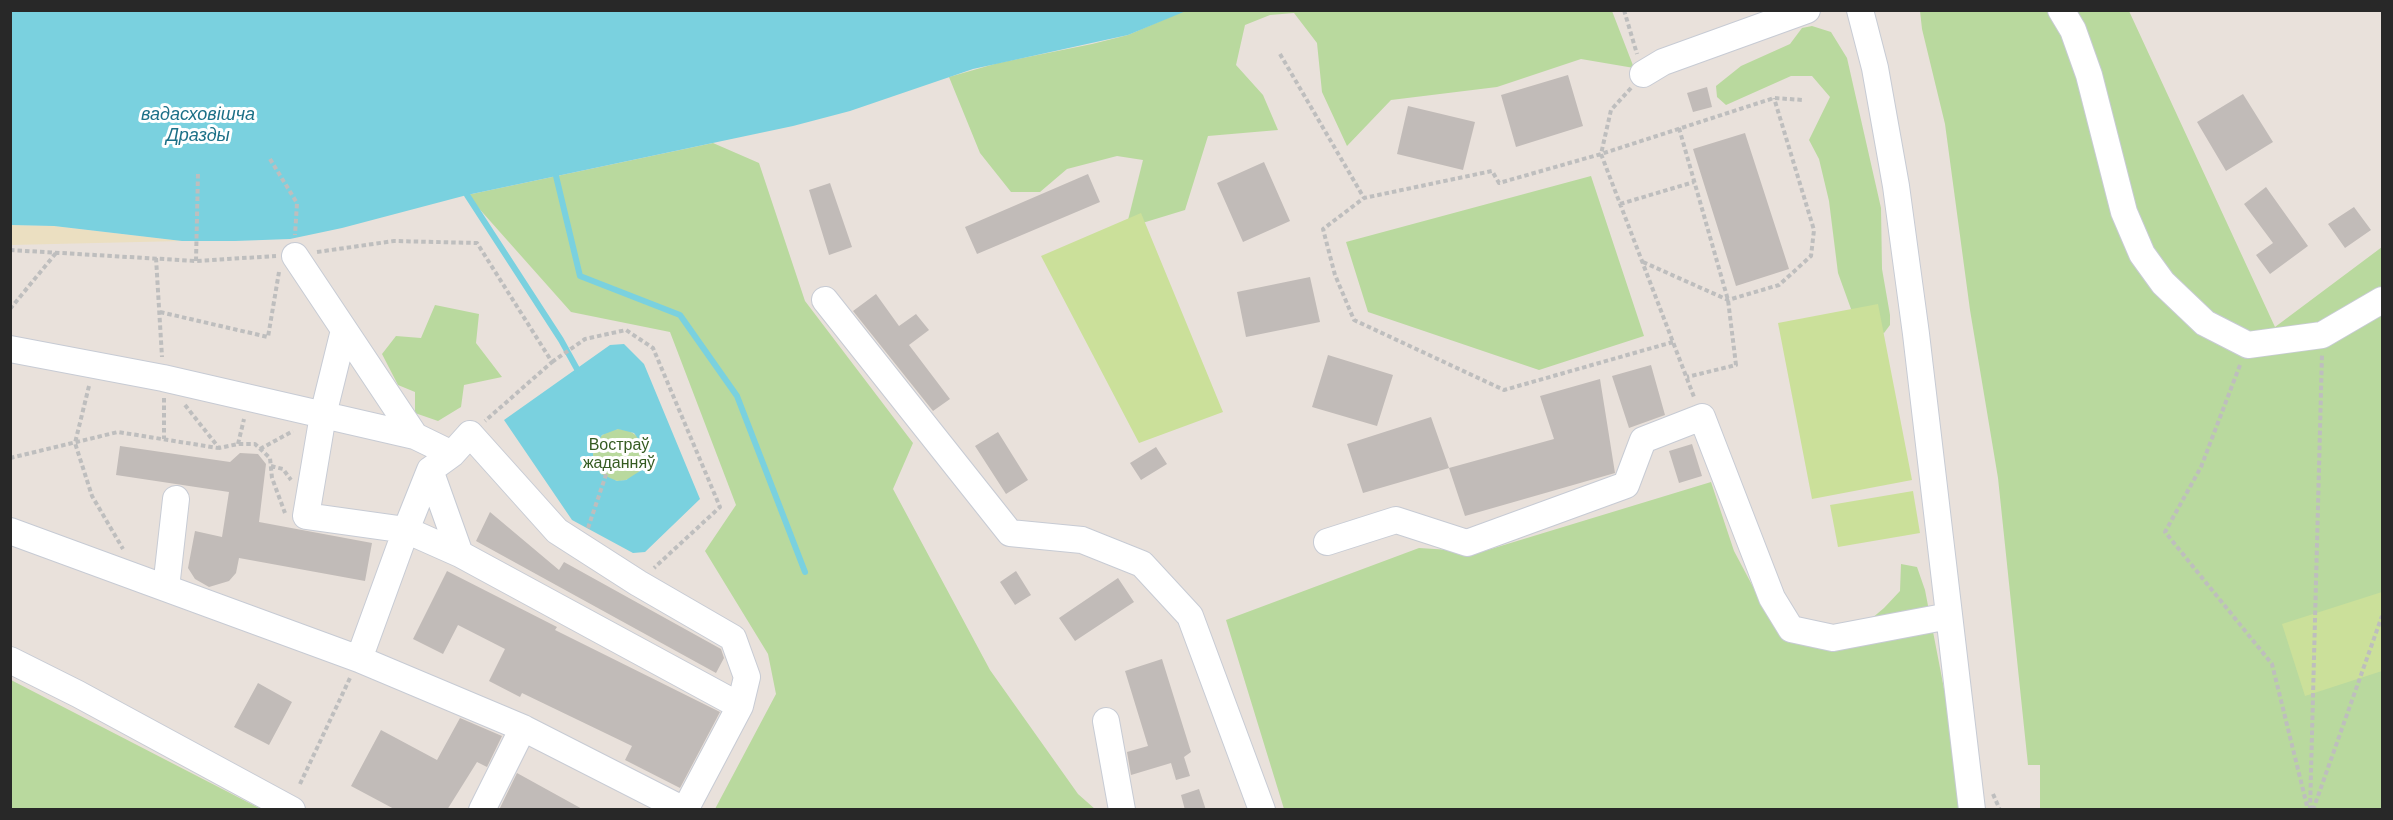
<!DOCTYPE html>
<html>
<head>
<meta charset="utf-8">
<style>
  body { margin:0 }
  #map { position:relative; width:2393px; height:820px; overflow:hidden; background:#e9e1db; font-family:Arial,sans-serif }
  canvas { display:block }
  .frame { position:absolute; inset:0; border:12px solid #282828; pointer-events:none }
</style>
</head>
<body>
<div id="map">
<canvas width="2393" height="820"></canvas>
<div class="frame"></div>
</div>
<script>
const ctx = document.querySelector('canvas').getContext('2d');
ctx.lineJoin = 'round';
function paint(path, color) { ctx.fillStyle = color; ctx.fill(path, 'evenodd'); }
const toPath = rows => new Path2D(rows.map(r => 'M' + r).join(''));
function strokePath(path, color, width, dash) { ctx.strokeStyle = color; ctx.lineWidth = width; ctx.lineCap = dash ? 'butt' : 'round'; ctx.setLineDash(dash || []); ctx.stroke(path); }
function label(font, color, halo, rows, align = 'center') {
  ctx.font = font + ' Arial,sans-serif'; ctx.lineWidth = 6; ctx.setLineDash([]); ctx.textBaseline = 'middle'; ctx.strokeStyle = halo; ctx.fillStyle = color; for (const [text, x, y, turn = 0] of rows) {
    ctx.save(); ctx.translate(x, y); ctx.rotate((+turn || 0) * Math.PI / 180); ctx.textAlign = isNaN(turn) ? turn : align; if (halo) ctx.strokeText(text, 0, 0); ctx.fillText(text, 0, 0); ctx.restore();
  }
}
paint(toPath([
  [1186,10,1612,11,1634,68,1581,59,1497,87,1391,100,1347,146,1322,92,1317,43,1294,13,1270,15,1245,25,1236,65,1263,95,1278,130,1208,136,1185,210,1126,228,1143,160,1117,156,1067,169,1040,192,1011,192,980,153,949,77,998,63,1092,44,1128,35],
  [1920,11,2129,11,2275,327,2382,247,2382,809,2040,809,2040,765,2028,765,1998,478,1970,310,1945,124,1922,29],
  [1812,26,1831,32,1847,58,1881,208,1882,269,1890,315,1890,325,1884,333,1855,320,1838,273,1829,201,1819,159,1809,140,1830,97,1812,76,1791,76,1726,105,1717,97,1716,86,1741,66,1790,44,1802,28],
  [713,143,759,163,805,301,913,443,893,489,990,670,1078,794,1095,809,715,809,776,694,768,654,705,551,736,505,670,332,571,312,467,195],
  [1591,176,1644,336,1539,370,1368,312,1346,242],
  [435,305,479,314,476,343,502,377,464,385,461,407,438,421,415,413,415,392,398,385,382,354,396,336,421,338],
  '593 455a26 26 0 1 1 52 0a26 26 0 1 1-52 0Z',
  [1711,482,1734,551,1768,615,1831,627,1871,619,1884,608,1900,591,1901,564,1917,567,1925,590,1950,720,1960,809,1284,809,1226,620,1419,548,1481,552],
  [11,680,261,809,11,809]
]), '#b9d99e');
paint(toPath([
  [10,225,54,226,182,241,11,245]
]), '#ebdfc1');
paint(toPath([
  [1141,213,1223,412,1139,443,1041,256],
  [1878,304,1912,480,1812,499,1778,323],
  [1913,491,1920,533,1838,547,1830,505],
  [2382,592,2382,671,2305,696,2282,624]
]), '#cbe09a');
paint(toPath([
  [11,10,1186,10,1186,11,1128,35,973,69,850,111,793,126,467,195,342,228,290,239,235,241,182,241,54,226,11,225],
  [624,344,644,364,700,499,645,552,633,553,572,520,504,420,610,345],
  [618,429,634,433,644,447,645,455,640,471,626,480,617,481,601,474,593,458,593,450,602,435]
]), '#7ad1df');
strokePath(toPath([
  [556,176,580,276,680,315,737,396,805,572],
  [467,195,561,340,577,369]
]), '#7ad1df', 6);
paint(toPath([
  [1568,75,1583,126,1516,147,1501,95],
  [1707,87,1712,107,1693,112,1687,93],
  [2243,94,2273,142,2226,171,2197,122],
  [1408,106,1475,122,1463,170,1397,154],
  [1745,133,1789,269,1736,286,1693,149],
  [1264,162,1290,221,1243,242,1217,183],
  [1088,174,1100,202,977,254,965,227],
  [830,183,852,247,829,255,809,190],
  [2266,187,2308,246,2270,274,2256,255,2273,243,2244,204],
  [2354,207,2371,230,2345,248,2328,224],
  [1310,277,1320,322,1246,337,1237,292],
  [876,294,899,326,916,314,929,330,909,345,950,399,933,411,853,311],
  [1328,355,1393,375,1377,426,1312,407],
  [1651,365,1665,415,1629,428,1612,376],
  [1600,379,1615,473,1465,516,1449,468,1554,439,1540,396],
  [1431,417,1449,468,1363,493,1347,444],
  [998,432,1028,480,1006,494,975,446],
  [1692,444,1702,476,1679,483,1669,451],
  [120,446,230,462,240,453,258,454,266,464,259,522,372,543,365,581,239,558,236,573,229,581,209,587,195,579,188,568,195,531,222,537,229,492,116,475],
  [1156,447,1167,464,1141,480,1130,463],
  [490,512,559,570,564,562,721,649,724,658,716,673,476,541],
  [447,571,557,627,555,630,720,712,680,788,625,760,632,746,522,693,520,697,489,681,505,649,458,625,443,654,413,639],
  [1016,571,1031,595,1015,605,1000,582],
  [1118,578,1134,602,1075,641,1059,618],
  [1162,659,1191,752,1184,757,1190,776,1176,780,1171,763,1131,775,1127,752,1148,746,1125,671],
  [258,683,292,702,269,745,234,727],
  [460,718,502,736,487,767,477,762,447,810,396,810,351,786,381,730,437,760],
  [517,773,584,810,499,810],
  [1199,789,1206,810,1185,810,1181,795]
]), '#c1bbb8');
const minor = toPath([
  [1860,10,1875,68,1896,186,1916,334,1972,810],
  [2061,10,2073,30,2089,75,2124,212,2142,254,2163,283,2205,323,2248,345,2322,335,2382,300],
  [1643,74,1663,62,1807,10],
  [295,256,415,436],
  [825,300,1010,533,1082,540,1142,564,1190,616,1262,810],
  [344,330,323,415,306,516,406,530,460,554],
  [10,349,163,378,415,436,452,454],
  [470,434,557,531,638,583,733,638,747,677,740,706,460,554,430,470,452,454,470,434],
  [10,531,359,659,523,728,684,810],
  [1327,542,1396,520,1467,543,1626,485,1643,440,1702,417,1772,598,1791,629,1833,638,1949,616],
  [166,588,176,499],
  [359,659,406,530,430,470],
  [10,660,78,694,292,810],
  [1106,721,1122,810],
  [482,810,523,728],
  [685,810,740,706]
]);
strokePath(minor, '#c7cbd4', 28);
strokePath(toPath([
  [1624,10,1637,54],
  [1280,54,1364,198],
  [1631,88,1611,110,1601,154,1694,397],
  [1679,128,1728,300,1736,365,1687,377],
  [270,159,297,203,295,235],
  [1620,204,1694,182],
  [10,250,196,261,276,256],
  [317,252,394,241,477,243,552,362,485,421],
  [156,258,162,357],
  [196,261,198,173],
  [1643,262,1728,300,1779,285,1811,256,1814,230,1774,98],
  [10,309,56,253],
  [160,312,268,337,279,272],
  [1673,342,1504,390,1354,320,1335,275,1323,229,1364,198,1492,171,1499,183,1601,154,1774,98,1803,100],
  [552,362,585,339,626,330,653,348,720,507,654,568],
  [2240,365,2201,467,2165,532,2272,664,2308,810],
  [89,386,75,443,92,496,123,549],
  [164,398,164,439],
  [185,405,219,448,238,444,255,444,270,458,272,478,285,513],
  [238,444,244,419],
  [260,449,293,431],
  [10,458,118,432,218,448],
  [271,466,283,469,291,480],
  [588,528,610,463],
  [300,784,350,678],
  [1993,794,2000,810],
  [2310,810,2322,354],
  [2313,810,2382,616]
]), '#bebebe', 4, [4.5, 3]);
strokePath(minor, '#fff', 26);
label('16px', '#355b21', '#fff', [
  ["Востраў",619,446],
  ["жаданняў",619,464]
]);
label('italic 18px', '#1c7087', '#fff', [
  ["вадасховішча",198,115],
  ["Дразды",198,136]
]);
</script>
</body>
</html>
